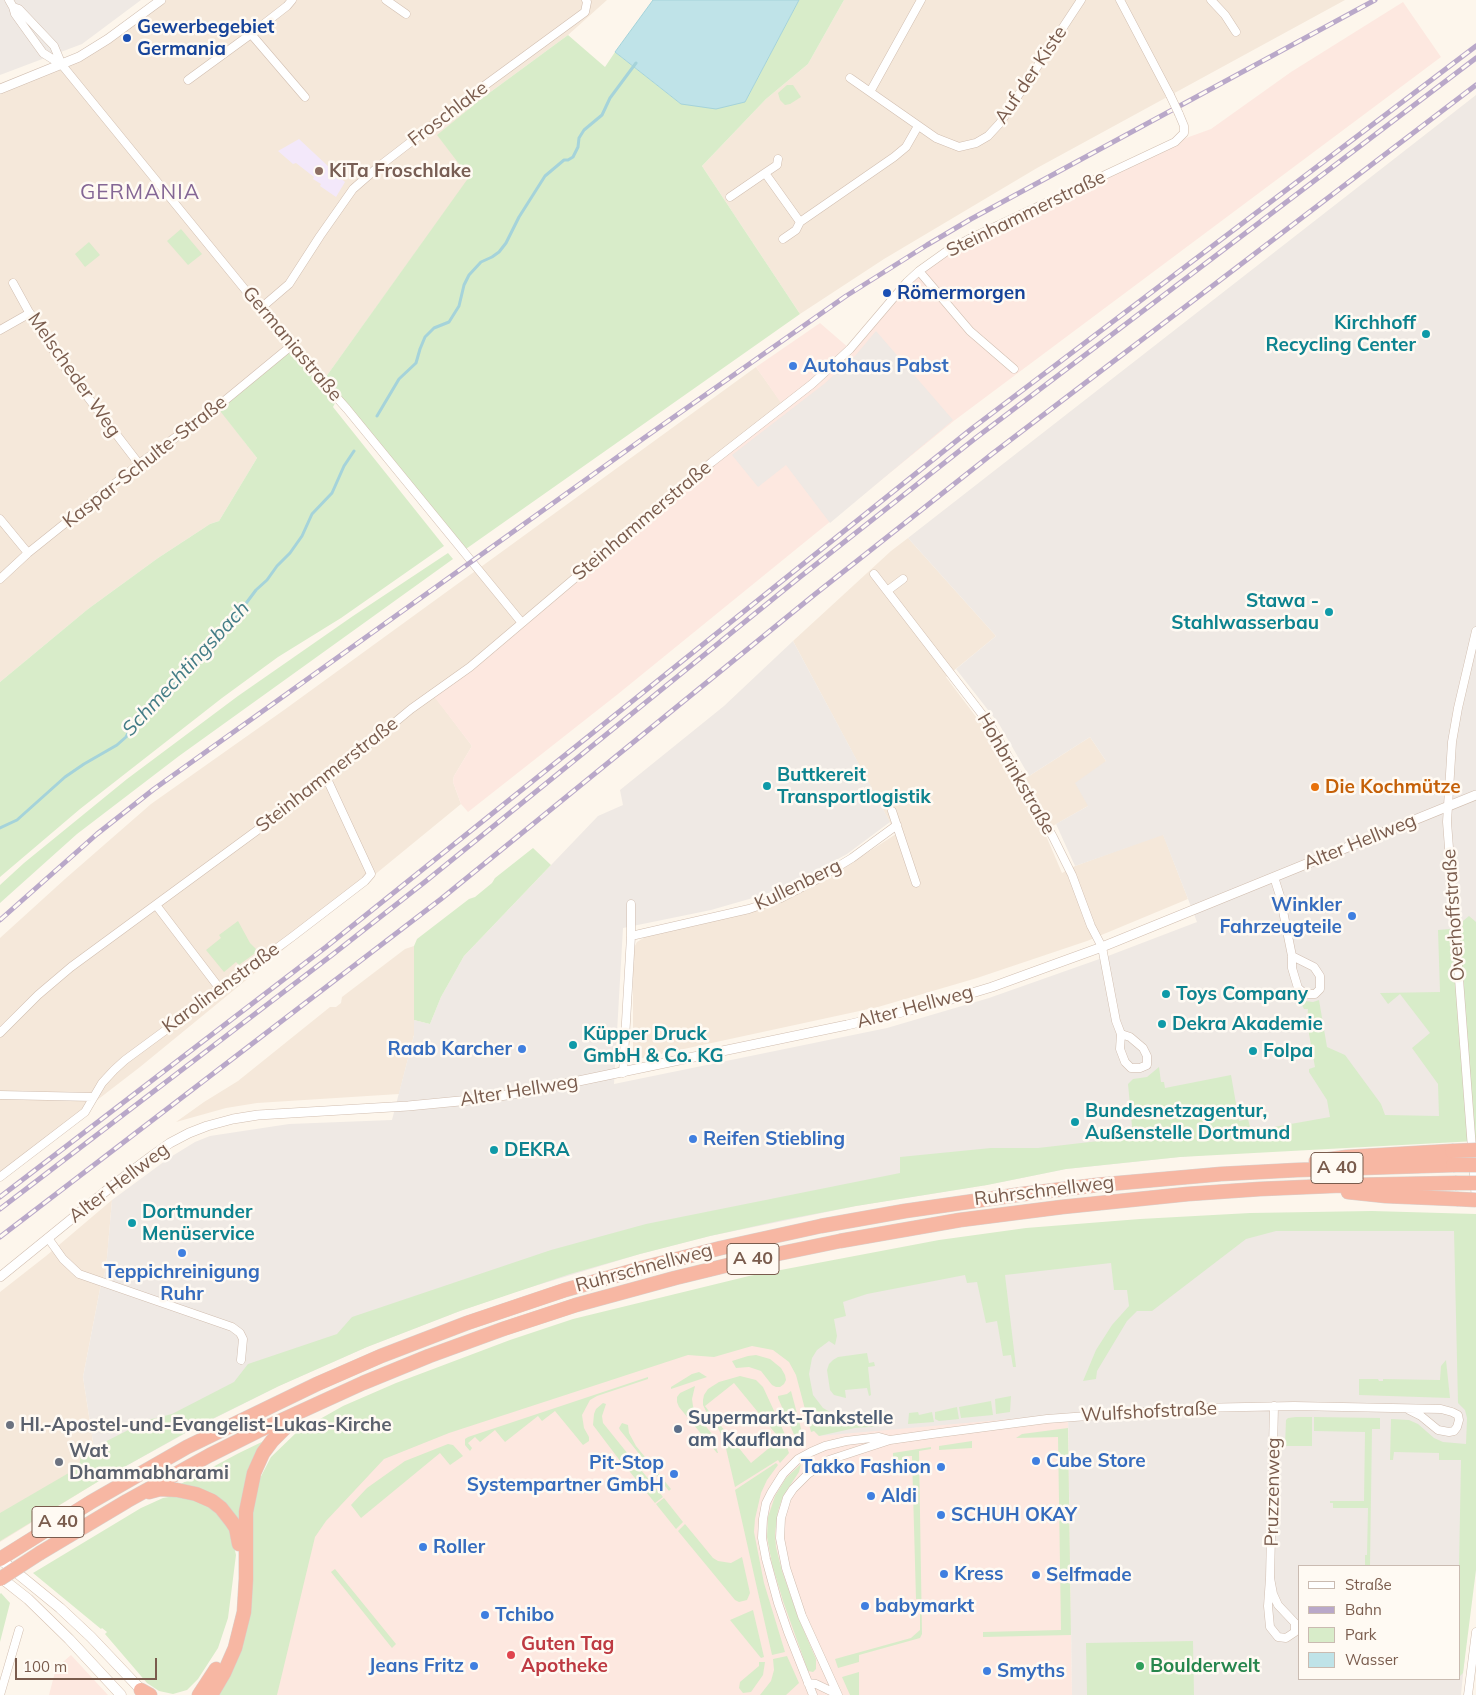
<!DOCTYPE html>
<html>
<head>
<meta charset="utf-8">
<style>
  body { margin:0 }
  #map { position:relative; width:1476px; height:1695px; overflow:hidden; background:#fdf6ec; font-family:Mulish,sans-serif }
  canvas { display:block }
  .legend { position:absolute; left:1298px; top:1565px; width:162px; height:115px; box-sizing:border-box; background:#fffaf3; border:1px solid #cabbb1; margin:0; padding:6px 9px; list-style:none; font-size:15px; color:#7a5c4d }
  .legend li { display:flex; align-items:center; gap:10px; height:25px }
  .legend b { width:25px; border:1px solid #cabbb1 }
  .scale { position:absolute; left:15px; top:1658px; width:142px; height:22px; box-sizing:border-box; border:2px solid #7a5c4d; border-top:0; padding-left:6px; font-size:15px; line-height:18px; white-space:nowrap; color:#7a5c4d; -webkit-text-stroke:4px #fffaf3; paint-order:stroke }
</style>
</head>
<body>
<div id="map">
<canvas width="1476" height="1695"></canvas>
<ul class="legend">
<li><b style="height:6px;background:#fff"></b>Straße</li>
<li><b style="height:6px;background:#b9a8c9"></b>Bahn</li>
<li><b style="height:14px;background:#d8ecc9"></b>Park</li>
<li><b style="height:14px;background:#bfe3e8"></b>Wasser</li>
</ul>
<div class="scale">100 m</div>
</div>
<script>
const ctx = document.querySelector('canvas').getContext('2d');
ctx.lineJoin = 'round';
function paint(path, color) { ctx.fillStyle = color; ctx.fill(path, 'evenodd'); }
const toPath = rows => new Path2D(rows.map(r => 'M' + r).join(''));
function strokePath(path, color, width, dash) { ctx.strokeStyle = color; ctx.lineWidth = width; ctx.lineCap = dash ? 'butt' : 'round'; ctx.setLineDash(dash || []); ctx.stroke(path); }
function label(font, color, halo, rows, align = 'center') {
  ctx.font = font + ' Mulish,sans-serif'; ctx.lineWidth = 5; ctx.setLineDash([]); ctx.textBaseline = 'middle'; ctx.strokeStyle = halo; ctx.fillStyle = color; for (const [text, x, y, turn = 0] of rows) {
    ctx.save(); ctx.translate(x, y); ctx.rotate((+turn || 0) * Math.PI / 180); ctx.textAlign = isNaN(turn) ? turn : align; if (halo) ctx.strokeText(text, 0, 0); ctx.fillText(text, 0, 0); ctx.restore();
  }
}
paint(toPath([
  [161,0,607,0,568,35,481,99,438,135,470,177,323,381,218,407,257,458,219,521,210,524,158,558,88,609,0,682,0,89,62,65],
  [844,0,1345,0,1037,168,884,259,800,314,702,166,766,99,808,64],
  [756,367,784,406,433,694,472,746,454,776,453,782,461,804,140,1067,0,1175,0,938,65,879,151,804,284,710],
  [908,538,996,636,946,677,989,734,1018,783,1090,737,1106,761,1088,806,1044,831,1062,873,1075,866,1163,834,1188,899,1087,941,977,978,878,1007,633,1060,633,949,637,942,650,934,799,892,828,878,896,834,793,641,891,551],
  [414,946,414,1035,399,1094,257,1103,226,1108,176,1122,204,1102,238,1081,330,1007,336,1007,341,1003,342,997,405,949],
  [112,1200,106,1269,100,1289,83,1377,99,1481,0,1542,0,1292,46,1256]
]), '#f5e8da');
paint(toPath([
  [1403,2,1441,57,955,420,618,694,468,812,461,804,453,782,454,776,472,746,432,694,783,406,756,367,820,323,850,349,894,298,932,261,1175,142,1211,129,1291,72],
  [795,1309,1068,1414,1072,1695,264,1695,307,1536,381,1458,453,1428],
  [71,1655,108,1695,49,1695,56,1668]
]), '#fde8e0');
paint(toPath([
  [0,0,141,0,82,44,0,75],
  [1476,95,1476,1135,1180,1157,1066,1169,987,1185,856,1206,710,1236,640,1254,515,1292,460,1311,367,1347,279,1386,195,1428,99,1481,83,1377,100,1289,106,1269,112,1200,169,1158,195,1142,210,1136,289,1124,392,1120,414,1035,414,1020,430,1024,441,997,464,956,598,816,623,805,620,790,724,706,793,641,890,822,847,854,794,883,770,893,711,910,623,928,614,1084,887,1028,989,998,1108,956,1197,922,1163,835,1075,866,1056,824,1088,806,1075,783,1106,761,1090,737,1029,776,999,724,956,669,996,636,908,538],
  [876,331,953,420,830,523,786,465,758,487,732,455,824,384,855,356],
  [1274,1228,1458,1228,1476,1540,1461,1695,1072,1695,1068,1414,819,1436,795,1309,941,1276],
  [1300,1566,1460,1566,1460,1679,1300,1679]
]), '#efe9e4');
paint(toPath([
  [299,139,345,182,336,197,320,186,321,184,313,179,314,177,296,163,293,164,278,151]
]), '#f3e8fa');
paint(toPath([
  [799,0,844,0,808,64,766,99,702,166,800,314,463,551,337,399,333,407,444,546,341,618,278,657,222,698,80,809,0,877,0,682,88,609,158,558,210,524,219,521,257,458,217,407,291,346,323,381,469,177,437,135,481,99,568,35,605,67,615,52,681,104,745,102],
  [787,85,793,85,801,97,790,104,785,105,780,100,778,93],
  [181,229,202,254,188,265,167,241],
  [89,242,100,255,85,267,75,254],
  [448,553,453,559,179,756,77,834,0,903,0,885,24,863,127,779,238,696,353,616],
  [533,848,551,865,464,956,441,997,430,1024,414,1020,414,946,417,939,469,899,475,897,492,883,495,878],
  [1469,916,1476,922,1476,1141,1180,1157,1066,1169,987,1185,856,1206,783,1220,710,1236,640,1254,570,1274,460,1311,367,1347,279,1386,194,1428,99,1481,0,1541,0,1513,79,1467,81,1454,148,1420,172,1414,234,1382,248,1364,337,1334,352,1317,551,1250,646,1224,900,1173,900,1157,991,1148,1038,1148,1133,1137,1128,1084,1133,1079,1147,1077,1159,1067,1161,1082,1164,1082,1165,1088,1231,1075,1239,1121,1248,1119,1251,1131,1330,1117,1327,1100,1309,1072,1309,1069,1315,1067,1307,1023,1308,1009,1304,1009,1302,1005,1305,1001,1313,1002,1319,1000,1327,1047,1345,1055,1381,1104,1385,1115,1439,1116,1438,1084,1412,1048,1430,1033,1400,994,1388,1004,1380,993,1440,992,1438,930,1462,928,1463,921],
  [238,921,250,943,258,951,239,965,236,962,224,972,206,950,221,938,219,935],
  [1372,1211,1476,1214,1476,1570,1463,1673,1460,1676,1459,1566,1461,1460,1439,1460,1439,1453,1394,1452,1393,1460,1390,1460,1391,1419,1409,1420,1418,1424,1434,1438,1443,1442,1466,1444,1467,1418,1465,1410,1458,1403,1454,1231,1276,1231,1246,1239,1152,1311,1137,1311,1127,1321,1097,1371,1096,1379,1083,1381,1096,1350,1112,1325,1129,1306,1127,1290,1114,1290,1111,1263,1005,1275,1016,1367,1013,1367,1011,1355,1003,1356,997,1321,986,1323,977,1282,967,1283,965,1275,867,1294,843,1302,846,1316,834,1319,837,1336,835,1345,829,1341,817,1350,812,1358,809,1374,813,1395,823,1408,832,1413,840,1415,881,1411,882,1426,855,1428,819,1436,814,1431,811,1432,796,1375,789,1362,773,1350,752,1346,714,1357,688,1355,449,1433,384,1459,326,1521,315,1537,277,1695,217,1695,240,1645,252,1510,256,1486,271,1457,297,1432,343,1406,396,1383,510,1340,573,1319,749,1276,939,1240,1026,1228,1140,1219,1250,1213],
  [867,1353,869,1363,874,1362,875,1366,868,1367,871,1395,869,1396,867,1388,845,1390,846,1398,834,1395,830,1390,827,1370,829,1364,833,1360,838,1357],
  [756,1355,770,1359,781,1368,785,1375,786,1380,784,1384,780,1387,776,1387,772,1385,761,1371,749,1367,736,1368,732,1361,748,1356],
  [1446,1360,1450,1398,1359,1395,1359,1379,1378,1379,1379,1381,1383,1381,1383,1379,1440,1380,1441,1366],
  [699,1372,707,1377,671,1389,671,1387,692,1374],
  [740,1376,756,1380,763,1387,789,1443,786,1445,789,1453,780,1463,778,1460,735,1487,724,1440,715,1422,717,1421,751,1463,780,1439,734,1383,705,1406,711,1414,708,1415,703,1405,703,1400,704,1395,708,1389,719,1382],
  [648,1377,648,1379,597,1396,590,1400,582,1415,584,1428,589,1437,589,1441,583,1445,555,1411,542,1421,538,1416,505,1442,495,1430,480,1442,475,1437,468,1443,472,1448,470,1451,465,1445,465,1439,468,1437],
  [695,1386,692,1399,693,1406,695,1413,712,1434,718,1453,717,1453,679,1407,677,1402,677,1397,680,1393],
  [791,1391,803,1436,796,1439,778,1398,778,1396,787,1394],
  [1011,1396,1010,1412,996,1414,995,1399],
  [991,1401,993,1415,961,1418,959,1407],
  [603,1403,606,1404,602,1416,603,1423,632,1459,624,1466,593,1425,594,1414,596,1409],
  [957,1407,959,1419,939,1421,935,1419,935,1412],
  [918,1412,919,1415,932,1412,934,1422,908,1424,909,1413],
  [1296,1417,1312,1417,1312,1446,1285,1446,1286,1420,1288,1418],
  [1314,1417,1380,1418,1380,1429,1372,1429,1370,1566,1365,1566,1365,1555,1367,1555,1368,1508,1333,1508,1333,1503,1330,1503,1330,1501,1364,1501,1365,1432,1314,1431],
  [622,1423,628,1425,629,1433,636,1446,671,1489,669,1491,620,1430,619,1428],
  [1068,1428,1071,1635,983,1637,983,1632,1061,1630,1058,1437,1016,1438,1022,1434],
  [270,1438,240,1525,175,1487,239,1453],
  [972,1441,972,1448,939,1450,939,1446],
  [448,1444,453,1445,463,1456,450,1465,440,1453,361,1518,351,1505,367,1488,405,1461],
  [931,1447,931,1449,919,1451,922,1634,920,1638,859,1655,859,1662,838,1668,835,1659,911,1638,920,1630,920,1599,916,1599,912,1456,905,1456,904,1460,898,1460,898,1457,893,1457,893,1453],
  [633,1460,663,1497,655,1503,626,1467],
  [776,1463,778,1465,767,1480,761,1493,755,1519,754,1532,764,1583,785,1652,772,1655,735,1490],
  [801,1464,799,1472,783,1496,778,1511,775,1534,776,1547,782,1571,798,1617,816,1659,816,1669,813,1672,808,1671,783,1601,772,1564,767,1537,768,1517,775,1496,786,1478],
  [174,1496,183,1496,214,1508,225,1520,231,1533,236,1555,228,1618,218,1648,198,1679,187,1690,173,1694,159,1691,147,1683,105,1634,107,1632,102,1628,101,1629,33,1573,141,1508,163,1498],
  [664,1498,683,1522,676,1529,656,1504],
  [685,1524,713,1558,718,1561,731,1563,742,1557,750,1593,747,1600,739,1602,735,1600,678,1531],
  [335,1569,396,1644,392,1648,331,1572],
  [1,1593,10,1603,0,1642,0,1594],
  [753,1610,764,1657,761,1658,730,1620],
  [1193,1641,1194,1695,1087,1695,1086,1643],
  [787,1656,799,1683,786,1695,760,1695,771,1681,774,1670,773,1659],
  [759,1662,765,1662,763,1675,751,1692,743,1693,739,1688,740,1682,759,1666],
  [859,1672,859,1695,850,1695,842,1677]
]), '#d8ecc9');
const water = toPath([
  [653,0,799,0,745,102,716,109,681,104,615,52,653,0]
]);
paint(water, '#bfe3e8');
strokePath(water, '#a5d3da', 1);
strokePath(toPath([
  [377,416,399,379,416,363,420,349,425,337,434,328,449,322,459,306,464,285,469,275,481,262,492,257,499,252,506,243,519,217,545,176,564,160,568,160,573,157,578,147,579,138,584,130,602,115,610,98,636,63],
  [0,828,17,820,65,777,84,764,117,745,126,737,134,722,191,669,232,622,256,590,267,580,277,566,290,553,302,536,312,514,332,493,344,466,354,451]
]), '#a5d3da', 3);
const minor = toPath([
  [9,0,13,7,15,14,43,53,62,65],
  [386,0,406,14],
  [1120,0,1170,95],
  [1211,0,1225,15,1236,32],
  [13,7,19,9,54,46,62,65,291,346,347,409,522,623],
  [251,34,305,97],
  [850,78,936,138,959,147,976,143,988,136,1000,123,1081,0],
  [188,80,251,34,287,6,292,0],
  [870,92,921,0],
  [765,173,777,165,778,159],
  [730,197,765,173,800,222],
  [783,239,796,230,800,222,894,157,906,147,918,126],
  [919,271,970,331,1014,369],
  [13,283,35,323,64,366,139,464],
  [261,308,289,284,320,236,353,189,377,168,469,97,585,12,587,2,586,0],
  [0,330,30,313],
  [0,519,28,553],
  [874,574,991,726,1053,837,1072,875,1091,926,1102,947,1116,1021,1121,1034],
  [0,579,28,553,139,464,217,407,291,346],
  [887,591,903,579],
  [1476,631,1458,708,1452,742,1447,822,1476,1201],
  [892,811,916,883],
  [1274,877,1280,896,1292,956,1292,968,1298,988,1305,994,1315,994,1320,989,1320,976,1314,967,1292,956],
  [156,905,220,989],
  [631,936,749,909,781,898,816,880,852,858,897,825],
  [0,1033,38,995,71,967,327,779,411,709,470,667,712,462,812,384,850,349,907,282,919,271,947,251,971,238,1175,142,1184,133,1184,126,1179,114],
  [1121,1034,1130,1037,1143,1048,1147,1056,1147,1065,1140,1068,1131,1068,1125,1062,1120,1049,1121,1034],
  [623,1073,631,936,631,904],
  [0,1095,93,1097],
  [0,1177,85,1112,102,1083,114,1070,125,1060,292,937,365,881,371,874,327,779],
  [48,1238,63,1259,79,1274,232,1327,240,1333,243,1339,241,1360],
  [1270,1578,1274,1406],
  [1270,1578,1273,1594,1278,1605,1295,1623,1295,1632,1286,1638,1278,1637,1270,1627,1268,1606,1270,1578],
  [808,1683,816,1684,837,1694],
  [0,1695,19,1630],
  [813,1695,788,1632,778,1603,766,1559,762,1538,763,1519,766,1503,771,1493,783,1474,798,1459,811,1452,825,1446,846,1441,879,1437,890,1440],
  [838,1695,802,1616,786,1568,780,1538,781,1518,787,1498,793,1489,808,1474,829,1460,890,1440,932,1434,1047,1419,1196,1408,1294,1406,1441,1409,1452,1412,1458,1415,1459,1420,1457,1427,1454,1431,1449,1432,1438,1430,1421,1416,1409,1410],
  [1468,1695,1476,1632]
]);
const tertiary = toPath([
  [0,89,79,57,108,39,161,0],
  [0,1277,117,1182,153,1155,170,1143,189,1133,207,1126,233,1119,258,1115,408,1106,470,1100,521,1093,847,1025,932,1005,992,987,1102,947,1476,795]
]);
const secondary = toPath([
  [0,1559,60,1608,91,1637,145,1694],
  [0,1577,28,1599,69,1639,121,1695]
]);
const motorway = toPath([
  [1316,1161,1347,1157,1452,1151],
  [1348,1192,1386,1196,1457,1199],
  [149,1492,160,1489,177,1490,196,1494,212,1501,221,1508,232,1522,236,1528,239,1544],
  [40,1553,127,1501,210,1455,258,1431,363,1383,429,1356,503,1329,576,1305,675,1278,753,1259,840,1241,960,1220,1062,1207,1188,1194,1260,1189,1353,1185,1455,1183],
  [0,1559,91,1502,187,1447,317,1384,381,1356,467,1323,565,1290,646,1267,721,1248,821,1226,905,1211,1023,1194,1097,1185,1221,1174,1297,1170,1453,1165],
  [141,1690,150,1695],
  [199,1695,216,1669],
  [211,1695,224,1673,235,1648,244,1612,246,1579,246,1512,254,1473,263,1453,272,1441,293,1420]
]);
strokePath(minor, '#d1beb0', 9);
strokePath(tertiary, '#d1beb0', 10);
strokePath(secondary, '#d6c0b0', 11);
strokePath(motorway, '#dad1cd', 15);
strokePath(minor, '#fff', 8);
strokePath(tertiary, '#fff', 9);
strokePath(secondary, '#fff', 10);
strokePath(motorway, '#f7b7a3', 14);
const rail = toPath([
  [0,920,97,834,154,789,644,438,846,296,927,245,971,219,1375,0],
  [0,1197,326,947,970,430,1476,46],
  [0,1209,332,955,426,881,800,577,977,437,1476,58],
  [0,1237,441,899,814,595,992,454,1476,85]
]);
strokePath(rail, '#b9a8c9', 5);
strokePath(rail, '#fffaf3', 3, [9]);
const minorBridge = toPath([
  [1170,95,1179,114]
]);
const motorwayBridge = toPath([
  [1452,1151,1476,1150],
  [1453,1165,1476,1165],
  [1455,1183,1476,1183],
  [1457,1199,1476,1200],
  [0,1579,40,1553]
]);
strokePath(minorBridge, '#d1beb0', 9, []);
strokePath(motorwayBridge, '#dad1cd', 15, []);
strokePath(minorBridge, '#fff', 8);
strokePath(motorwayBridge, '#f7b7a3', 14);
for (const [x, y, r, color] of [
  [127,38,5,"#1a4fb4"],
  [319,171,5,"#8d6e63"],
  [887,293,5,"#1a4fb4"],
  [1426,334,5,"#0f9aa8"],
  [793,366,5,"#3f7fe0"],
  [1329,612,5,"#0f9aa8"],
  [767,786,5,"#0f9aa8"],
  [1315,787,5,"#e8710a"],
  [1352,916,5,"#3f7fe0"],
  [1166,994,5,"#0f9aa8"],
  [1162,1024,5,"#0f9aa8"],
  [573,1045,5,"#0f9aa8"],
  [522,1049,5,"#3f7fe0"],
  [1253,1051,5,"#0f9aa8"],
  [1075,1122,5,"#0f9aa8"],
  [693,1139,5,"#3f7fe0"],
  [494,1150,5,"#0f9aa8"],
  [132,1223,5,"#0f9aa8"],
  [182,1253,5,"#3f7fe0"],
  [10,1425,5,"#6b7280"],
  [678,1429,5,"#5c6f8a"],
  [1036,1461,5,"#3f7fe0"],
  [59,1462,5,"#6b7280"],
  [941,1467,5,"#3f7fe0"],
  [674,1474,5,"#3f7fe0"],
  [871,1496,5,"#3f7fe0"],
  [941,1515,5,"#3f7fe0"],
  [423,1547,5,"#3f7fe0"],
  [944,1574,5,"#3f7fe0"],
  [1036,1575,5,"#3f7fe0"],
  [865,1606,5,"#3f7fe0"],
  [485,1615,5,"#3f7fe0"],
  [511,1655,5,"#e0444e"],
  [474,1666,5,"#3f7fe0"],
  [1140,1666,5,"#2e9e5b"],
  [987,1671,5,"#3f7fe0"]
]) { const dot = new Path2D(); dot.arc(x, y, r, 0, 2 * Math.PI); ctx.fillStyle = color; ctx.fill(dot); strokePath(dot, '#fffaf3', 2); }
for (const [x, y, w] of [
  [1337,1168,52],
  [753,1259,52],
  [58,1522,52]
]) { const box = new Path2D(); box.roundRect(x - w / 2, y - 15.5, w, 31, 4); ctx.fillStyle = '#fffaf3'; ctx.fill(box); strokePath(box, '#7a5c4d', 1); }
label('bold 18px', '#7a5c4d', null, [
  ["A 40",1337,1168],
  ["A 40",753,1259],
  ["A 40",58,1522]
]);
label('bold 19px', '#164399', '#fffaf3', [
  ["Gewerbegebiet",137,27],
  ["Germania",137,49],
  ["Römermorgen",897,293]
], 'left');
label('19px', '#7a5c4d', '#fffaf3', [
  ["Auf der Kiste",1031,75,-56],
  ["Froschlake",448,114,-37],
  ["Steinhammerstraße",1026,214,-26],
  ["Germaniastraße",292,344,50],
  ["Melscheder Weg",74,375,55],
  ["Kaspar-Schulte-Straße",145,462,-38],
  ["Steinhammerstraße",642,521,-40],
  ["Hohbrinkstraße",1016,774,60],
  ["Steinhammerstraße",327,775,-38],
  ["Alter Hellweg",1360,842,-22],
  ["Kullenberg",798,885,-26],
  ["Overhoffstraße",1454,915,-94],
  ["Karolinenstraße",221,988,-36],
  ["Alter Hellweg",915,1007,-15],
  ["Alter Hellweg",519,1091,-9],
  ["Alter Hellweg",119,1183,-37],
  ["Ruhrschnellweg",1044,1191,-7],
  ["Ruhrschnellweg",644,1268,-15],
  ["Wulfshofstraße",1149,1412,-3],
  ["Pruzzenweg",1273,1492,-89]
]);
label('bold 19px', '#785e54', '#fffaf3', [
  ["KiTa Froschlake",329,171]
], 'left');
label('bold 19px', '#0d838f', '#fffaf3', [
  ["Kirchhoff",1416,323,"right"],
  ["Recycling Center",1416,345,"right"],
  ["Stawa -",1319,601,"right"],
  ["Stahlwasserbau",1319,623,"right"],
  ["Buttkereit",777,775],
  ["Transportlogistik",777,797],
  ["Toys Company",1176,994],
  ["Dekra Akademie",1172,1024],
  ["Küpper Druck",583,1034],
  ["GmbH & Co. KG",583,1056],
  ["Folpa",1263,1051],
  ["Bundesnetzagentur,",1085,1111],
  ["Außenstelle Dortmund",1085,1133],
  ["DEKRA",504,1150],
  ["Dortmunder",142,1212],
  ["Menüservice",142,1234]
], 'left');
label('bold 19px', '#366cbe', '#fffaf3', [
  ["Autohaus Pabst",803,366],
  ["Winkler",1342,905,"right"],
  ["Fahrzeugteile",1342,927,"right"],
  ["Raab Karcher",512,1049,"right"],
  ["Reifen Stiebling",703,1139],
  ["Teppichreinigung",182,1272,"center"],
  ["Ruhr",182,1294,"center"],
  ["Cube Store",1046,1461],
  ["Pit-Stop",664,1463,"right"],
  ["Systempartner GmbH",664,1485,"right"],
  ["Takko Fashion",931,1467,"right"],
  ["Aldi",881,1496],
  ["SCHUH OKAY",951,1515],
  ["Roller",433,1547],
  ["Kress",954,1574],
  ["Selfmade",1046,1575],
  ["babymarkt",875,1606],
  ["Tchibo",495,1615],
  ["Jeans Fritz",464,1666,"right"],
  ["Smyths",997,1671]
], 'left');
label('bold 19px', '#c56008', '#fffaf3', [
  ["Die Kochmütze",1325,787]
], 'left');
label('bold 19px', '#4e5e75', '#fffaf3', [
  ["Supermarkt-Tankstelle",688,1418],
  ["am Kaufland",688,1440]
], 'left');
label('bold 19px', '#5b616d', '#fffaf3', [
  ["Hl.-Apostel-und-Evangelist-Lukas-Kirche",20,1425],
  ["Wat",69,1451],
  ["Dhammabharami",69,1473]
], 'left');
label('bold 19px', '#be3a42', '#fffaf3', [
  ["Guten Tag",521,1644],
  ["Apotheke",521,1666]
], 'left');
label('bold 19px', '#27864d', '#fffaf3', [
  ["Boulderwelt",1150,1666]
], 'left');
label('italic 20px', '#437c86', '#fffaf3', [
  ["Schmechtingsbach",186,669,-47]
]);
ctx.letterSpacing = '1px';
label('21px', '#846695', '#fffaf3', [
  ["GERMANIA",140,193]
]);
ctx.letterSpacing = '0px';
</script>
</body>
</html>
